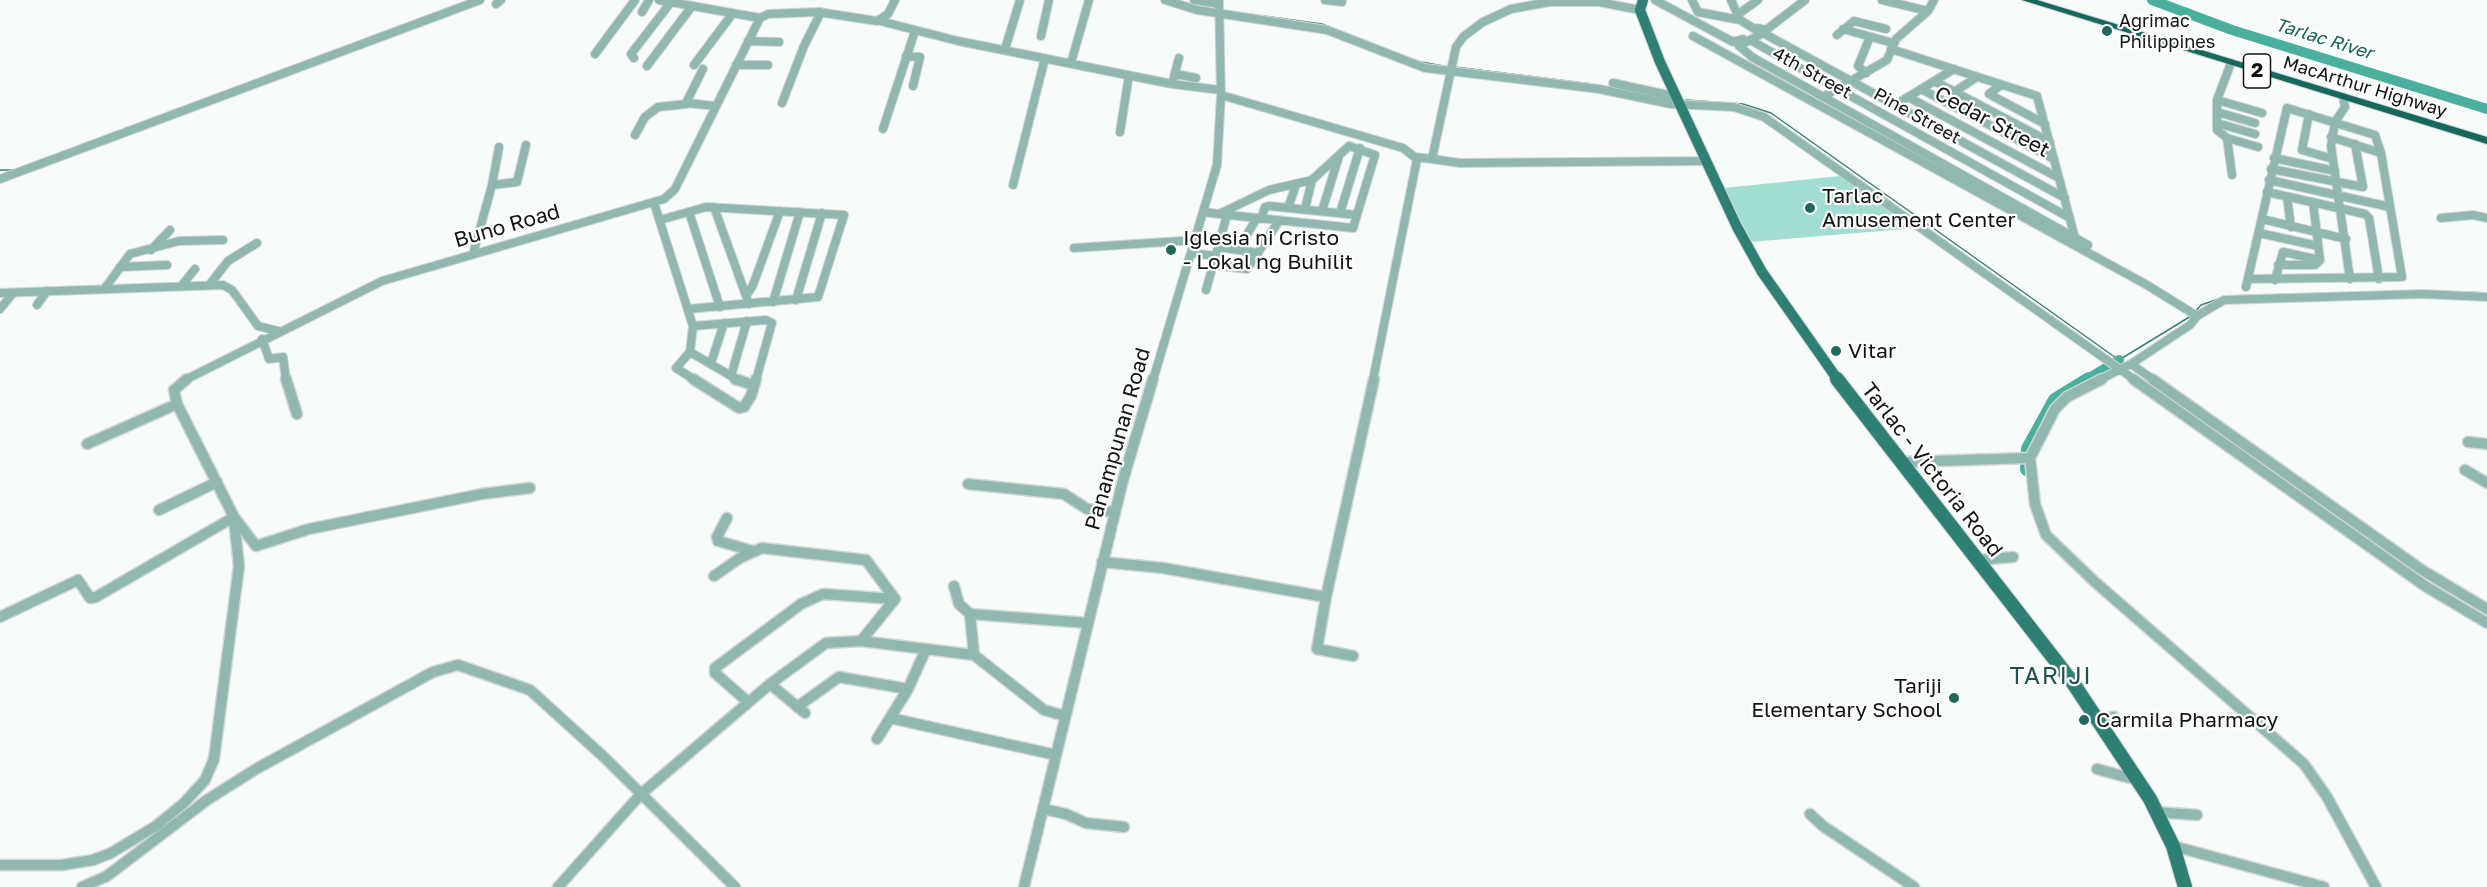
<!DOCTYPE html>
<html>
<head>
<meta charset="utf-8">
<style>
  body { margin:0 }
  canvas { display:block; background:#f7fbfa }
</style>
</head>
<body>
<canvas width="2487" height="887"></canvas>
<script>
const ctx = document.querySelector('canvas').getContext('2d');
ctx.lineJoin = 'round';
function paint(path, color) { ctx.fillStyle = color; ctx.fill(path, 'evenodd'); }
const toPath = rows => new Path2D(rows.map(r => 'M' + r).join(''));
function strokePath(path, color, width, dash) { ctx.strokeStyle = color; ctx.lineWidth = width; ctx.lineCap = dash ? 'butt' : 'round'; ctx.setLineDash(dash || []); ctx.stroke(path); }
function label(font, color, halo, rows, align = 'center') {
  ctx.font = font + ' "Golos Text",sans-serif'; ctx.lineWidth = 4.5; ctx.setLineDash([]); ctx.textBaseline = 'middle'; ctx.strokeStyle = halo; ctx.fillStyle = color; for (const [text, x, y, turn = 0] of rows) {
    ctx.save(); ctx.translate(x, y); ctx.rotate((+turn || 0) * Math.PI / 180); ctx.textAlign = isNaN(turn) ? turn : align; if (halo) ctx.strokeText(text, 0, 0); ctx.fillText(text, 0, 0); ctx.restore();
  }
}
paint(toPath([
  [1840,176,1916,228,1750,242,1724,188]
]), '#a1ddd1');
strokePath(toPath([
  [1182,2,1212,9],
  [1220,10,1322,24,1369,42],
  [1416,61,1449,67],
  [1455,67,1592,84],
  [1642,94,1671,100],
  [1686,100,1743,104,1771,113,2126,365],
  [0,170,17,170],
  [2436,291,2487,293],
  [2226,296,2337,293],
  [2195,312,2201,305,2221,298],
  [2119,360,2191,316],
  [2131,368,2147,380]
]), '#3a8074', 1.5);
strokePath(toPath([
  [2145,379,2148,381],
  [2248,453,2394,558],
  [2425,580,2487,615]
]), '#3a8074', 2);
strokePath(toPath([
  [2152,0,2232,30,2487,109],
  [2086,380,2119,360]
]), '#4baf9e', 10);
strokePath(toPath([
  [2027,469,2028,449,2055,400,2089,379]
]), '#4baf9e', 14);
const minorFar1 = toPath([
  [659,0,760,18],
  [1165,0,1197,10,1327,30,1425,68,1599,89,1671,104,1734,107,1764,117,2135,380],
  [1194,0,1219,4],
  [1325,0,1342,2],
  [1655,0,1733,42,1743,39],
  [1692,0,1698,12,1740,20,1758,31],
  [1731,0,1740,20],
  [1882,0,1928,11],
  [496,4,501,0],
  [642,12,649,0],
  [1737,15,1758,0],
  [880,21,958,41,1172,84,1220,90],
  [1758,28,1766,30,1805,0],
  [1843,29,1893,43],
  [1837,35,1854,21,1886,29],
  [1041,36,1049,0],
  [1693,36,2147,285,2197,316],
  [1750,40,2070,218],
  [748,41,779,42],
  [1005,49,1020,0],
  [1891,49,2037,96,2075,238],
  [595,54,635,0],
  [906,56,920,57,913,86],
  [634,58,631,54,671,2],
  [1071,63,1089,0],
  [2231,63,2217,100,2217,130,2227,138,2258,147],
  [694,65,733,13],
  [736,65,768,65],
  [647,66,692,6],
  [703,69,686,103,716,106],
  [1866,73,1858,66,1870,37],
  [1175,74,1196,78],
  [1934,81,2050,142],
  [1613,83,1677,97],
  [1172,84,1179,58],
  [2001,85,1989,94,2045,124],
  [1921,89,2054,159],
  [1954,92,1977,77],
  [1221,95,1403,148,1417,159,1373,380],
  [1823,97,1887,60,1896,39,1928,11,1934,0],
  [1908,97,2059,178],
  [2343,97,2345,107,2335,122,2331,146,2350,279],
  [2217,100,2262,113],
  [782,103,804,46,821,12],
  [1895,105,1954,69],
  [2217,112,2255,123],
  [2309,114,2302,150,2333,159],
  [2217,123,2255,134],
  [883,129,915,31],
  [1120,132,1129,75],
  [635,135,645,117,658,107,687,104],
  [2331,137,2381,153],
  [2227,138,2232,175],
  [1349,146,1375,155,1353,228,1219,214,1269,190,1312,180,1349,146],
  [1415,157,1432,159,1456,47,1463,37,1483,22,1511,9,1549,2,1599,2,1640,10],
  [2274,158,2335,171],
  [1432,159,1460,163,1706,161],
  [2271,169,2363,187,2355,144],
  [0,179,480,0],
  [2269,180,2390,207],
  [492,185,517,182,526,145],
  [1013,185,1045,58],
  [2267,192,2365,214,2369,218,2379,279],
  [2287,197,2291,227],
  [2065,198,1763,33,1739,46,1752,57,2088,245],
  [654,203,693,326],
  [714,207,749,304],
  [1288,208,1296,185],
  [1305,209,1312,180],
  [1322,211,1339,156],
  [689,212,720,307],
  [1204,212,1219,214],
  [1340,213,1360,148],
  [2441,218,2473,215,2487,218],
  [1261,219,1265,207,1269,206,1357,215],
  [2262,219,2346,239],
  [660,220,706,207,844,215,818,297,688,309],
  [2259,233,2318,246],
  [1218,247,1258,253],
  [1074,248,1196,240],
  [1238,249,1257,218],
  [151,250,170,230],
  [1192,253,1215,256],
  [473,254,492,185,499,147],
  [1213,265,1247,269,1279,221],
  [2278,265,2315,265,2320,260,2313,202],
  [120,267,167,265],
  [2275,280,2283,252,2320,260],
  [183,284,195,269],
  [210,284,228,261,257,243],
  [2246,287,2287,108,2375,135,2381,153,2402,277,2249,279],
  [105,288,130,254,179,241,223,240],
  [1206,290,1227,215],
  [0,293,223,285,232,290,258,326,278,331],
  [746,296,753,285,780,211],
  [796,300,822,213],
  [773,302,800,212],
  [37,305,47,291],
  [0,309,13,293],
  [693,326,690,352,676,368,695,380],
  [693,326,766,320,772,323,756,380],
  [262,339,269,359,283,357,286,380],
  [690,352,738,380],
  [711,363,724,323],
  [2131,364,2154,380],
  [731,376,747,321],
  [185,380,382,281,664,199,675,189,760,18,768,14,818,12,877,21,888,14,895,0],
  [1153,380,1217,165,1221,95,1219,0],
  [2099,380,2131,364,2190,325,2197,316,2224,300,2422,294,2487,297]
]);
const minor = toPath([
  [187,379,174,390,177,404,234,517,256,546,309,529,482,494,530,488],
  [286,379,297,414],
  [693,379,739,408,744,407,751,396,756,379],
  [735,379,753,385],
  [2133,379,2425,586,2487,623],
  [2152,379,2422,570,2487,609],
  [2468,442,2487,444],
  [87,444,177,404],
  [2030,458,2035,504,2046,535,2095,582,2304,764,2327,797,2376,887],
  [1903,462,2030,458,2055,409,2067,397,2102,379],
  [2465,470,2487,483],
  [968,484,1064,494,1087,509,1115,512],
  [159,510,217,482],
  [727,518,717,537,718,541,753,551],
  [1978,560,2013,557],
  [1102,562,1163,568,1326,597,1317,649,1353,656],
  [714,576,740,558,762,548,866,560,895,599,861,641],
  [954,586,959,604,970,614,974,655],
  [1326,597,1374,379],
  [970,614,1088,623],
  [0,617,78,580,90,598,96,597,234,517],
  [770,684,805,713],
  [748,702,715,673,715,668,801,604,823,594,895,599],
  [797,707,839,677,908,689,926,649],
  [890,718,1056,755],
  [2097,720,2114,717],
  [877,739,908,689],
  [2097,769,2137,780],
  [1043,809,1066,814,1086,823,1124,827],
  [2156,812,2197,815],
  [1810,814,1823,826,1914,887],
  [2173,846,2324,887],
  [0,865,62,865,93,860,111,853,156,826,184,803,205,780,214,759,239,566,234,520],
  [82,887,107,876,207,800,256,769,433,672,458,665,530,690,605,758,735,887],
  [558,887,641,794,770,684,826,643,861,641,974,655,1044,710,1065,716],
  [1024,887,1123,480,1153,379]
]);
const majorFar1 = toPath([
  [1643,0,1640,10,1660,62,1737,227,1762,272,1838,380]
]);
const major = toPath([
  [1837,379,2073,683,2150,799,2173,846,2185,887]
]);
const highway = toPath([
  [2022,0,2037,0,2487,137,2487,144,2022,0]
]);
strokePath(minorFar1, '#d2d6d5', 10);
strokePath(minor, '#d2d6d5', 13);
strokePath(majorFar1, '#d2d6d5', 12);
strokePath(major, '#d2d6d5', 16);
strokePath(highway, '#d2d6d5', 2);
strokePath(minorFar1, '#91b8b0', 8);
strokePath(minor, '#91b8b0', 10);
strokePath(majorFar1, '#2d8073', 10);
strokePath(major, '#2d8073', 14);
paint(highway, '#17685c');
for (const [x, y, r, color] of [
  [2107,31,6,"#20685d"],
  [1810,208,6,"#20685d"],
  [1171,250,6,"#20685d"],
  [1836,351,6,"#20685d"],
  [1954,698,6,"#20685d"],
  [2084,720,6,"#20685d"]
]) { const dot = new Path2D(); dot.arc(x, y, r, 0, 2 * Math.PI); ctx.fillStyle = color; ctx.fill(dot); strokePath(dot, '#fff', 2); }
label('18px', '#111212', '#fff', [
  ["Agrimac",2119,21],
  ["Philippines",2119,42]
], 'left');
label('italic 18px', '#106257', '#fff', [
  ["Tarlac River",2324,39,17]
]);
label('18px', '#111212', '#fff', [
  ["4th Street",1812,73,29],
  ["MacArthur Highway",2365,87,17],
  ["Pine Street",1917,116,29]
]);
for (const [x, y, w] of [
  [2257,71,27]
]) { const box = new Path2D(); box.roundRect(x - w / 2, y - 17, w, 34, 4.5); ctx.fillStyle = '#fff'; ctx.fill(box); strokePath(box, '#111212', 1.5); }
label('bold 20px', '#111212', null, [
  ["2",2257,71]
]);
label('21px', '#111212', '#fff', [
  ["Cedar Street",1992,122,28],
  ["Buno Road",507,226,-16],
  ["Panampunan Road",1118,439,-74],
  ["Tarlac - Victoria Road",1932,470,52]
]);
label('21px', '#111212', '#fff', [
  ["Tarlac",1822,196],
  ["Amusement Center",1822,220],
  ["Iglesia ni Cristo",1183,238],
  ["- Lokal ng Buhilit",1183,262],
  ["Vitar",1848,351],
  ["Tariji",1942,686,"right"],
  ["Elementary School",1942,710,"right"],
  ["Carmila Pharmacy",2096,720]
], 'left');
ctx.letterSpacing = '1.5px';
label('24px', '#1c544b', '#fff', [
  ["TARIJI",2051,676]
]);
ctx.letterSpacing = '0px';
</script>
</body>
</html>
